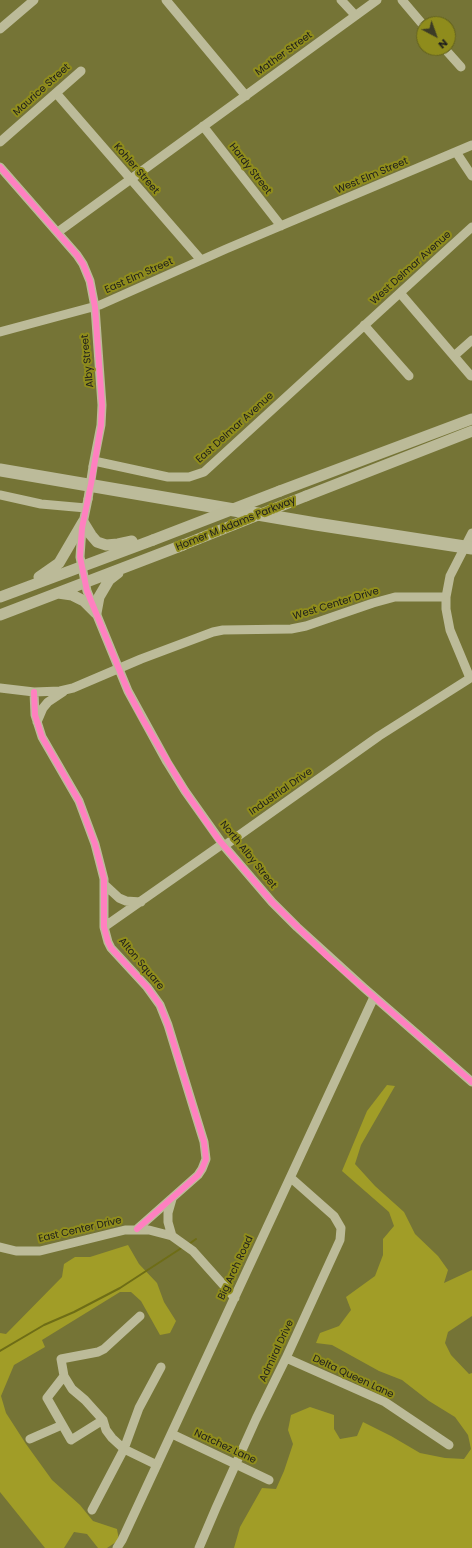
<!DOCTYPE html>
<html>
<head>
<meta charset="utf-8">
<style>
  body { margin:0 }
  #map { position:relative; width:472px; height:1548px; overflow:hidden; background:#757436; font-family:Poppins,sans-serif }
  canvas { display:block }
  .north { position:absolute; left:416px; top:16px; width:40px; height:40px; box-sizing:border-box; background:#8f8c1c; border:1px solid #61601c; border-radius:50%; rotate:139deg; font-size:11px; font-weight:700; line-height:16px; text-align:center; color:#1d1d1d }
  .north::after { content:''; display:block; margin:auto; width:14px; height:18px; background:#3c3b26; clip-path:polygon(50% 0,100% 100%,50% 72%,0 100%) }
</style>
</head>
<body>
<div id="map">
<canvas width="472" height="1548"></canvas>
<div class="north">N</div>
</div>
<script>
const ctx = document.querySelector('canvas').getContext('2d');
ctx.lineJoin = 'round';
function paint(path, color) { ctx.fillStyle = color; ctx.fill(path, 'evenodd'); }
const toPath = rows => new Path2D(rows.map(r => 'M' + r).join(''));
function strokePath(path, color, width, dash) { ctx.strokeStyle = color; ctx.lineWidth = width; ctx.lineCap = dash ? 'butt' : 'round'; ctx.setLineDash(dash || []); ctx.stroke(path); }
function label(font, color, halo, rows, align = 'center') {
  ctx.font = font + ' Poppins,sans-serif'; ctx.lineWidth = 4; ctx.setLineDash([]); ctx.textBaseline = 'middle'; ctx.strokeStyle = halo; ctx.fillStyle = color; for (const [text, x, y, turn = 0] of rows) {
    ctx.save(); ctx.translate(x, y); ctx.rotate((+turn || 0) * Math.PI / 180); ctx.textAlign = isNaN(turn) ? turn : align; if (halo) ctx.strokeText(text, 0, 0); ctx.fillText(text, 0, 0); ctx.restore();
  }
}
paint(toPath([
  [387,1085,395,1086,361,1145,355,1164,375,1186,404,1212,415,1234,438,1256,448,1270,444,1283,472,1270,472,1316,448,1332,445,1343,451,1355,469,1374,472,1373,472,1548,234,1548,240,1527,262,1488,276,1489,284,1471,293,1444,288,1430,291,1415,310,1407,334,1415,334,1429,340,1439,357,1436,363,1422,391,1436,420,1453,445,1458,464,1459,471,1449,468,1435,455,1417,429,1401,402,1380,379,1371,332,1345,316,1343,320,1333,339,1326,351,1310,346,1297,375,1276,383,1255,383,1239,394,1226,389,1212,342,1171,367,1111],
  [128,1245,139,1264,157,1283,164,1302,176,1321,170,1333,160,1335,141,1301,131,1292,120,1292,42,1340,45,1347,14,1365,1,1396,6,1413,26,1444,52,1480,80,1505,93,1521,117,1529,119,1540,107,1548,98,1548,87,1534,74,1532,64,1548,45,1548,0,1492,0,1333,6,1334,62,1277,64,1264,75,1257,90,1257]
]), '#a19d27');
strokePath(toPath([
  [189,1244,196,1239],
  [0,1351,44,1325,74,1312,120,1288,183,1247]
]), '#6e6d16', 2);
strokePath(toPath([
  [166,0,246,96],
  [341,0,355,15],
  [402,0,424,26],
  [0,29,34,0],
  [444,48,461,67],
  [56,93,201,260],
  [203,126,281,226],
  [0,142,81,71],
  [456,152,472,176],
  [0,167,77,255,83,264,90,281,95,307,102,405,101,425,93,466],
  [58,232,377,0],
  [400,293,471,376],
  [364,325,409,376],
  [0,332,100,305,226,249,472,145],
  [454,356,472,340],
  [94,461,168,477,189,477,204,472,472,227],
  [0,495,41,504,86,508],
  [88,499,82,528,80,557,87,591,128,691,167,762,185,791,224,846,272,902,297,927,363,987,472,1082],
  [470,678,450,630,446,609,446,597,450,576,472,533],
  [0,688,34,692,60,691,73,688,141,659,213,632,223,630,291,629,306,626,373,603,395,597,446,597],
  [34,692,35,715,42,737,79,801,95,844,104,879,104,927,108,942,111,948,147,987,160,1005,168,1025,204,1142,206,1159,202,1169,198,1175,137,1229],
  [37,722,43,708,48,702,63,692],
  [105,885,119,898,126,901,141,902],
  [104,927,221,845,224,846,379,736,472,677],
  [172,1236,168,1222,168,1213,172,1199],
  [0,1247,16,1251,40,1251,125,1230,149,1230,172,1236,193,1251,235,1298],
  [140,1316,104,1349,98,1352,61,1359,64,1376,72,1389,85,1400,103,1420,106,1430,112,1438,124,1449,157,1465],
  [286,1358,385,1402,449,1445],
  [64,1376,47,1398,71,1440,103,1420],
  [172,1434,269,1480],
  [30,1439,62,1425],
  [92,1510,124,1449,139,1408,161,1367],
  [117,1548,122,1540,374,997],
  [199,1548,216,1508,256,1419,286,1358,340,1240,341,1228,334,1216,291,1178]
]), '#bcbb99', 9);
strokePath(toPath([
  [280,491,472,419],
  [306,496,472,431],
  [83,522,91,535,97,542,106,545,118,544,132,541],
  [39,577,59,563,83,522],
  [58,593,72,595,84,601,96,613],
  [0,597,153,540],
  [96,613,99,597,109,580,118,573],
  [0,615,183,545]
]), '#bbba98', 11);
strokePath(toPath([
  [0,470,316,524,472,548]
]), '#bcbb9a', 13);
strokePath(toPath([
  [88,499,93,467]
]), '#bcbb99', 9);
strokePath(toPath([
  [153,540,280,491],
  [183,545,306,496]
]), '#bbba98', 11);
strokePath(toPath([
  [0,167,77,255,83,264,90,281,95,307,102,405,101,425,91,484,82,528,80,557,87,591,128,691,142,718,185,791,219,840,272,902,327,956,472,1082],
  [34,692,35,715,42,737,79,801,95,844,104,879,104,927,108,942,111,948,147,987,160,1005,168,1025,204,1142,206,1159,202,1169,198,1175,137,1229]
]), '#ff80c0', 6);
label('10px', '#1d1d1d', '#8f8c1c', [
  ["Mather Street",284,54,-36],
  ["Maurice Street",42,90,-42],
  ["Kohler Street",136,169,49],
  ["Hardy Street",250,169,52],
  ["West Elm Street",372,176,-23],
  ["West Delmar Avenue",411,268,-42],
  ["East Elm Street",139,276,-24],
  ["Alby Street",88,361,-96],
  ["East Delmar Avenue",235,428,-42],
  ["Homer M Adams Parkway",236,524,-22],
  ["West Center Drive",336,604,-17],
  ["Industrial Drive",281,792,-35],
  ["North Alby Street",248,855,51],
  ["Alton Square",141,964,50],
  ["East Center Drive",80,1230,-13],
  ["Big Arch Road",236,1268,-65],
  ["Admiral Drive",277,1351,-65],
  ["Delta Queen Lane",353,1377,25],
  ["Natchez Lane",225,1447,25]
]);
</script>
</body>
</html>
